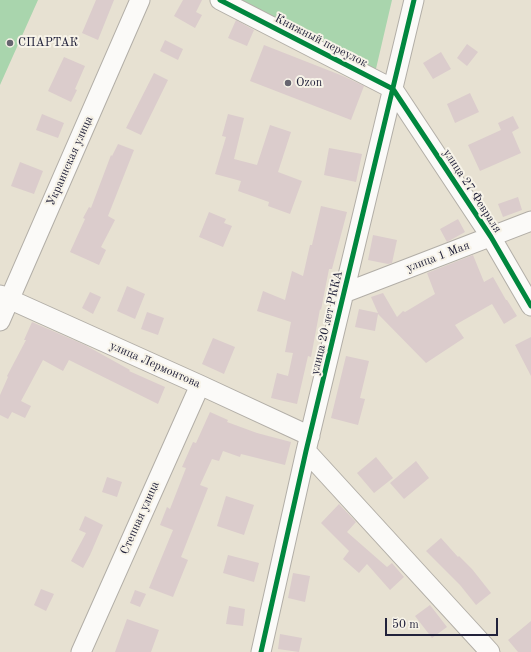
<!DOCTYPE html>
<html>
<head>
<meta charset="utf-8">
<style>
  body { margin:0 }
  #map { position:relative; width:531px; height:652px; overflow:hidden; background:#e7e1d2; font-family:"Old Standard TT",serif }
  canvas { display:block }
  .scale { position:absolute; left:385px; top:618px; width:113px; height:18px; box-sizing:border-box; border:2px solid #22223b; border-top:0; padding-left:5px; font-size:12px; line-height:14px; white-space:nowrap; color:#22223b; -webkit-text-stroke:3px #f7f3e8; paint-order:stroke }
</style>
</head>
<body>
<div id="map">
<canvas width="531" height="652"></canvas>
<div class="scale">50 m</div>
</div>
<script>
const ctx = document.querySelector('canvas').getContext('2d');
ctx.lineJoin = 'round';
function paint(path, color) { ctx.fillStyle = color; ctx.fill(path, 'evenodd'); }
const toPath = rows => new Path2D(rows.map(r => 'M' + r).join(''));
function strokePath(path, color, width, dash) { ctx.strokeStyle = color; ctx.lineWidth = width; ctx.lineCap = dash ? 'butt' : 'round'; ctx.setLineDash(dash || []); ctx.stroke(path); }
function label(font, color, halo, rows, align = 'center') {
  ctx.font = font + ' "Old Standard TT",serif'; ctx.lineWidth = 4; ctx.setLineDash([]); ctx.textBaseline = 'middle'; ctx.strokeStyle = halo; ctx.fillStyle = color; for (const [text, x, y, turn = 0] of rows) {
    ctx.save(); ctx.translate(x, y); ctx.rotate((+turn || 0) * Math.PI / 180); ctx.textAlign = isNaN(turn) ? turn : align; if (halo) ctx.strokeText(text, 0, 0); ctx.fillText(text, 0, 0); ctx.restore();
  }
}
paint(toPath([
  [0,0,38,0,0,85],
  [224,0,392,0,375,73]
]), '#a9d5ad');
paint(toPath([
  [96,0,114,0,98,40,82,33],
  [183,0,202,0,196,12,202,15,195,28,174,16],
  [236,20,254,30,247,46,228,38],
  [165,40,183,49,178,60,160,51],
  [467,44,478,52,467,66,457,58],
  [264,45,343,76,364,86,351,120,250,81],
  [441,52,451,69,433,79,423,63],
  [64,57,85,66,75,89,77,90,71,102,48,91],
  [154,73,168,80,141,135,126,128],
  [470,93,479,112,455,123,447,104],
  [42,114,64,123,58,138,36,130],
  [228,114,244,118,234,159,257,165,270,125,291,132,278,172,302,181,290,214,268,206,269,202,238,191,241,181,215,174,226,137,222,136],
  [513,116,519,128,512,132,521,153,480,171,468,145,501,130,498,123],
  [118,144,134,150,108,216,115,220,101,247,106,250,99,265,70,252,85,219,83,218,89,207,91,208,111,155,112,156],
  [329,148,362,154,356,182,324,175],
  [20,162,43,171,34,194,11,186],
  [518,197,522,210,503,217,498,204],
  [321,206,347,212,332,269,329,269,321,310,320,309,311,357,308,356,297,404,271,398,277,373,288,376,293,353,285,352,291,322,257,311,263,291,285,300,292,271,303,276,310,245,312,245],
  [209,212,226,219,224,223,232,226,223,247,199,237],
  [458,219,465,232,447,242,440,229],
  [373,235,397,240,392,263,388,264,368,260],
  [473,255,484,282,493,277,506,300,507,300,517,316,504,324,492,304,455,325,464,338,426,363,378,314,375,331,355,327,359,309,378,313,371,297,383,293,397,317,403,311,405,312,435,294,427,273],
  [127,286,145,294,135,319,117,311],
  [90,292,101,297,93,314,82,308],
  [147,312,164,318,158,335,141,329],
  [32,322,85,345,130,370,129,371,165,387,158,404,69,360,63,371,43,360,21,401,31,406,25,418,12,412,8,419,0,415,0,395,8,377,7,376,26,340,24,340],
  [531,337,531,376,515,345],
  [213,338,235,347,224,374,202,364],
  [346,356,369,361,360,398,365,399,358,425,331,418],
  [210,412,228,420,227,422,257,433,291,442,285,465,241,454,240,457,223,451,219,461,212,459,200,485,208,488,181,557,188,560,173,597,149,588,173,530,160,525,167,507,170,509,186,468,182,467,193,442,196,443],
  [376,457,393,478,374,493,357,473],
  [416,461,429,478,404,499,390,483],
  [107,477,122,482,117,497,102,492],
  [226,496,254,505,244,535,217,526],
  [339,504,356,522,347,532,387,567,392,563,404,577,390,590,367,564,359,573,343,559,349,551,321,523],
  [85,516,103,525,90,555,83,568,71,561,86,533,79,530],
  [441,538,458,557,459,556,472,569,491,593,476,605,460,585,426,551],
  [228,555,259,563,254,582,223,573],
  [293,573,310,576,305,602,288,598],
  [41,589,54,594,46,611,34,605],
  [135,590,146,594,140,607,130,603],
  [430,605,447,627,432,638,415,616],
  [229,606,245,609,243,626,226,624],
  [127,619,159,630,151,652,115,652],
  [531,621,531,652,518,652,508,640],
  [280,634,302,638,299,652,278,649]
]), '#dbcccc');
const minor = toPath([
  [220,0,393,89,491,237,531,306],
  [344,293,531,221],
  [0,295,200,385,310,436],
  [0,321,140,0],
  [306,451,490,652],
  [81,652,200,385],
  [261,652,306,451,414,0]
]);
strokePath(minor, '#b2aea7', 21);
strokePath(minor, '#fbfaf8', 19);
strokePath(toPath([
  [220,0,393,89,491,237,531,306],
  [261,652,306,451,414,0]
]), '#00873e', 5);
for (const [x, y, r, color] of [
  [10,43,4,"#676570"],
  [288,83,4,"#676570"]
]) { const dot = new Path2D(); dot.arc(x, y, r, 0, 2 * Math.PI); ctx.fillStyle = color; ctx.fill(dot); strokePath(dot, '#f7f3e8', 1.5); }
label('12px', '#22223b', '#f7f3e8', [
  ["Книжный переулок",321,41,27],
  ["Украинская улица",70,161,-66],
  ["улица 27 Февраля",472,191,57],
  ["улица 1 Мая",438,257,-21],
  ["улица 20 лет РККА",327,323,-77],
  ["улица Лермонтова",155,365,24],
  ["Степная улица",140,518,-66]
]);
label('12px', '#22223b', '#f7f3e8', [
  ["СПАРТАК",18,43],
  ["Ozon",296,83]
], 'left');
</script>
</body>
</html>
